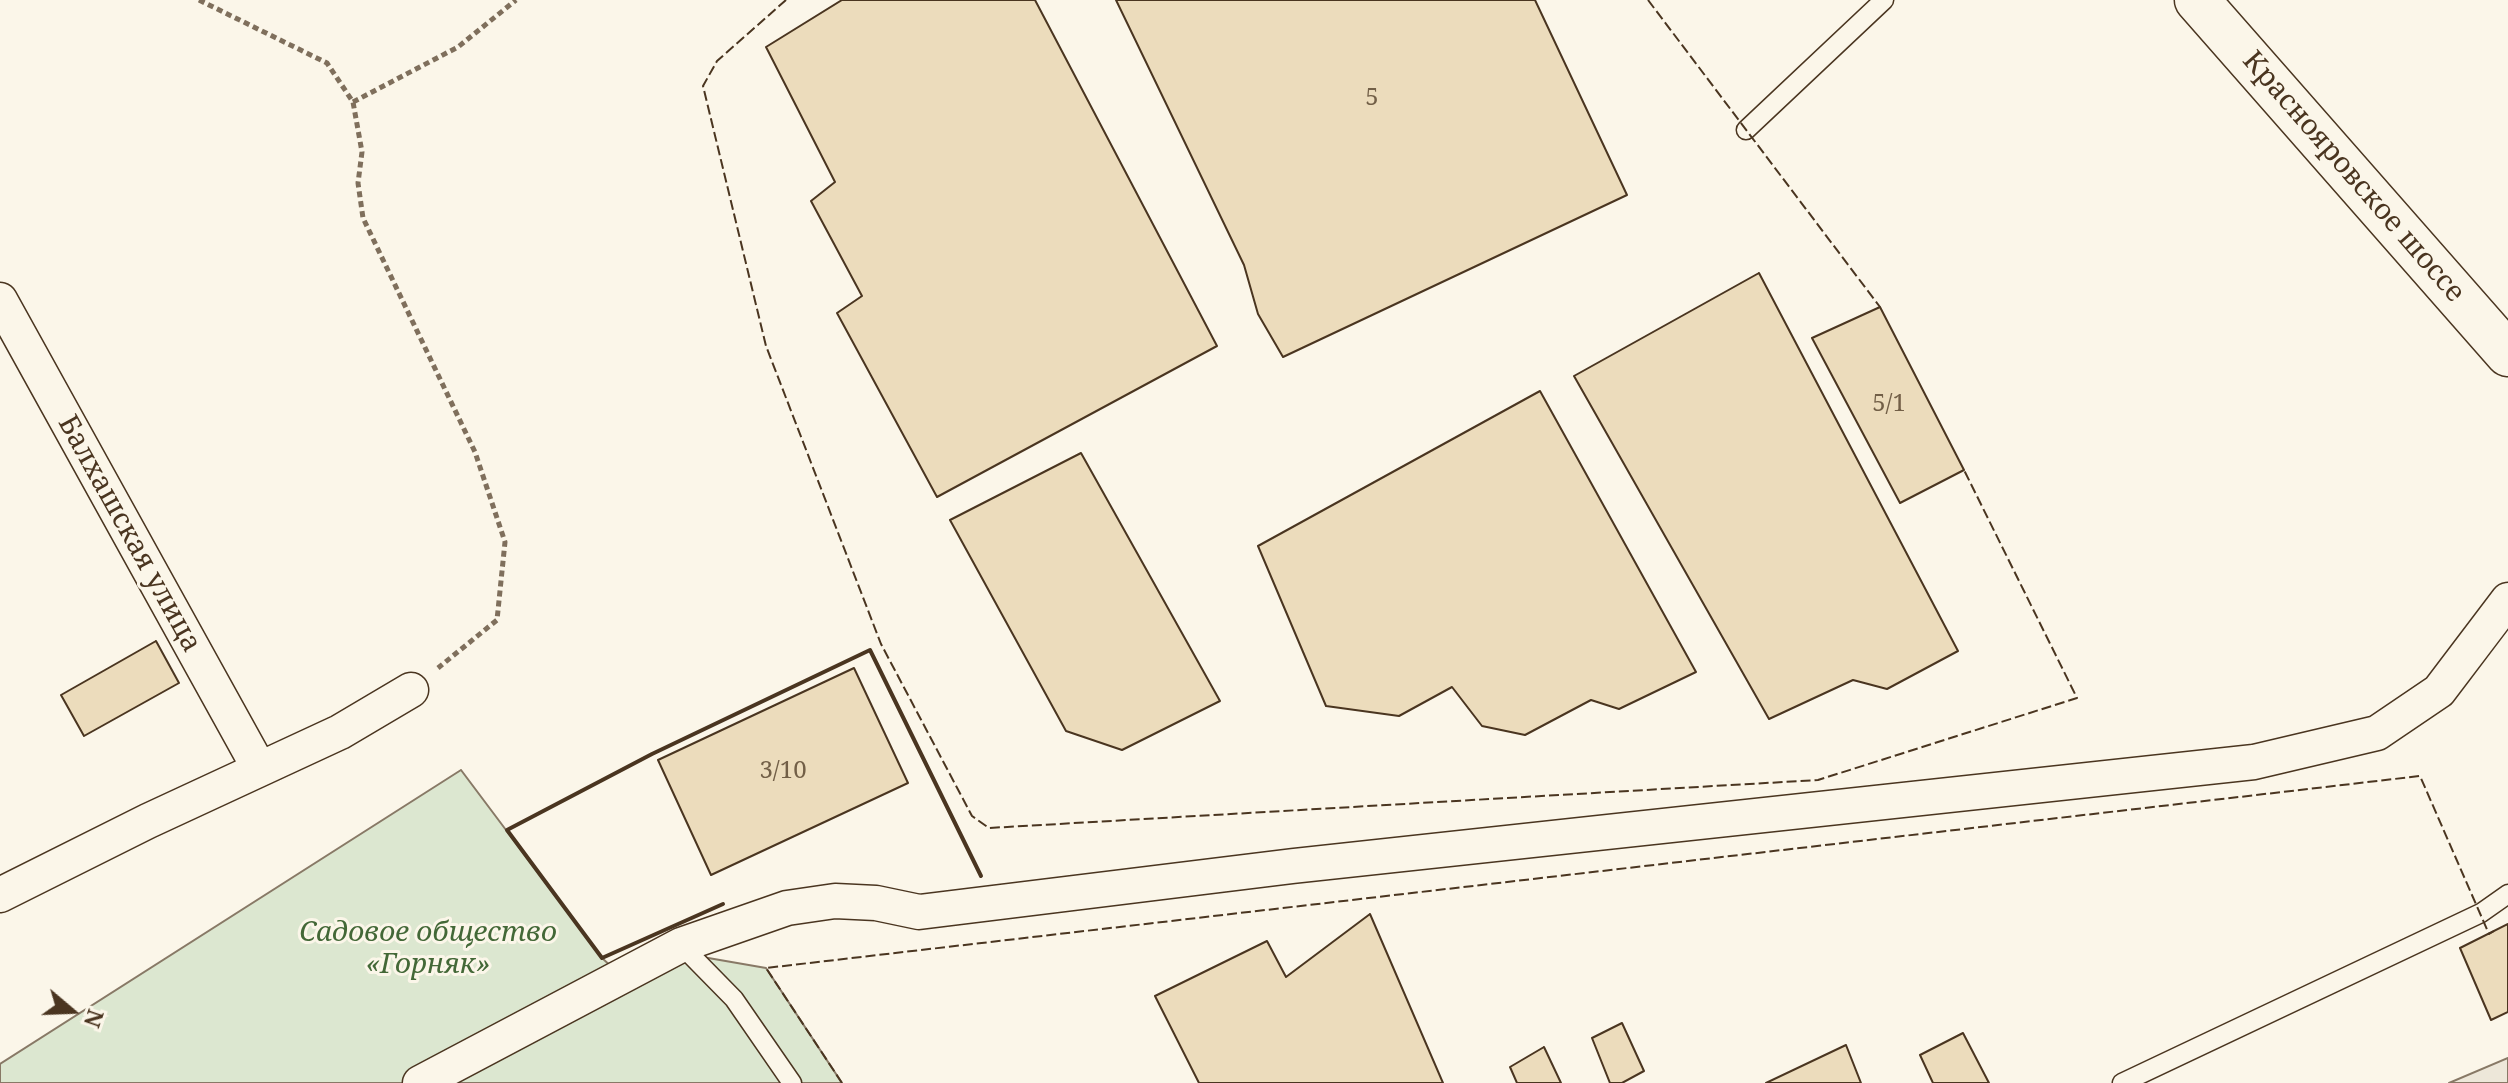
<!DOCTYPE html>
<html>
<head>
<meta charset="utf-8">
<style>
  body { margin:0 }
  #map { position:relative; width:2508px; height:1083px; overflow:hidden; background:#fbf6e9; font-family:"Noto Serif",serif }
  canvas { display:block }
  .north { position:absolute; left:32px; top:971px; width:80px; height:80px; -webkit-text-stroke:6px #fbf6e9; paint-order:stroke; rotate:109deg; font-size:22px; font-weight:700; line-height:32px; text-align:center; color:#4a3520 }
  .north::after { content:''; display:block; margin:auto; width:28px; height:36px; background:#4a3520; clip-path:polygon(50% 0,100% 100%,50% 72%,0 100%) }
</style>
</head>
<body>
<div id="map">
<canvas width="2508" height="1083"></canvas>
<div class="north">N</div>
</div>
<script>
const ctx = document.querySelector('canvas').getContext('2d');
ctx.lineJoin = 'round';
function paint(path, color) { ctx.fillStyle = color; ctx.fill(path, 'evenodd'); }
const toPath = rows => new Path2D(rows.map(r => 'M' + r).join(''));
function strokePath(path, color, width, dash) { ctx.strokeStyle = color; ctx.lineWidth = width; ctx.lineCap = dash ? 'butt' : 'round'; ctx.setLineDash(dash || []); ctx.stroke(path); }
function label(font, color, halo, rows, align = 'center') {
  ctx.font = font + ' "Noto Serif",serif'; ctx.lineWidth = 6; ctx.setLineDash([]); ctx.textBaseline = 'middle'; ctx.strokeStyle = halo; ctx.fillStyle = color; for (const [text, x, y, turn = 0] of rows) {
    ctx.save(); ctx.translate(x, y); ctx.rotate((+turn || 0) * Math.PI / 180); ctx.textAlign = isNaN(turn) ? turn : align; if (halo) ctx.strokeText(text, 0, 0); ctx.fillText(text, 0, 0); ctx.restore();
  }
}
const green = toPath([
  [461,770,602,958,625,979,691,955,766,968,842,1083,0,1083,0,1064,461,770]
]);
paint(green, '#dce7d0');
strokePath(green, '#887966', 2);
const parking = toPath([
  [2508,1058,2508,1083,2449,1083,2508,1058]
]);
paint(parking, '#ede7d9');
strokePath(parking, '#887966', 2);
const building = toPath([
  [842,0,1035,0,1217,346,937,497,837,313,862,296,811,201,835,182,766,47,842,0],
  [1116,0,1535,0,1627,195,1283,357,1258,314,1244,265,1116,0],
  [1759,273,1958,651,1887,689,1853,680,1769,719,1574,376,1759,273],
  [1880,307,1964,470,1900,503,1812,338,1880,307],
  [1540,391,1696,672,1619,709,1591,700,1525,735,1482,726,1452,687,1399,716,1326,706,1258,546,1540,391],
  [1081,453,1220,701,1122,750,1066,731,950,520,1081,453],
  [156,641,179,683,84,736,61,695,156,641],
  [854,668,908,783,711,875,658,760,854,668],
  [1370,914,1443,1083,1199,1083,1155,996,1267,941,1286,977,1370,914],
  [2508,924,2508,1012,2491,1020,2460,948,2508,924],
  [1622,1023,1644,1071,1622,1083,1610,1083,1592,1038,1622,1023],
  [1963,1033,1989,1083,1933,1083,1920,1055,1963,1033],
  [1846,1045,1861,1083,1766,1083,1846,1045],
  [1544,1047,1561,1083,1517,1083,1510,1067,1544,1047]
]);
paint(building, '#ecdcbc');
strokePath(building, '#4a3520', 2);
const service = toPath([
  [1746,130,1884,0],
  [681,945,734,999,792,1083],
  [2122,1083,2481,913,2508,894]
]);
const minor = toPath([
  [0,300,259,768],
  [0,895,148,821,340,732,411,690],
  [420,1083,681,945,787,908,835,901,876,903,919,912,1293,866,2254,762,2377,733,2439,691,2508,600]
]);
const tertiary = toPath([
  [2197,0,2508,354]
]);
strokePath(service, '#4a3520', 21);
strokePath(minor, '#4a3520', 37);
strokePath(tertiary, '#4a3520', 47);
strokePath(toPath([
  [199,0,327,63,353,102,362,152,358,183,363,218,475,452,505,542,497,620,438,668],
  [353,102,458,47,516,0]
]), '#7f6f5c', 5, [6, 4]);
strokePath(service, '#fbf6e9', 18);
strokePath(minor, '#fbf6e9', 34);
strokePath(tertiary, '#fbf6e9', 44);
strokePath(toPath([
  [786,0,717,61,703,86,766,346,881,644,972,816,989,828,1818,780,2077,698,1964,470],
  [1648,0,1880,307],
  [842,1083,766,968,2420,776,2489,934,2494,931]
]), '#4a3520', 2, [10, 4]);
strokePath(toPath([
  [723,904,602,958,507,830,652,754,870,650,981,876]
]), '#4a3520', 4);
label('24px', '#725f47', null, [
  ["5",1372,98],
  ["5/1",1889,404],
  ["3/10",783,771]
]);
label('28px', '#4a3520', '#fbf6e9', [
  ["Краснояровское шоссе",2353,177,49],
  ["Балхашская улица",129,534,61]
]);
label('italic 28px', '#436837', '#fbf6e9', [
  ["Садовое общество",428,933],
  ["«Горняк»",428,965]
]);
</script>
</body>
</html>
